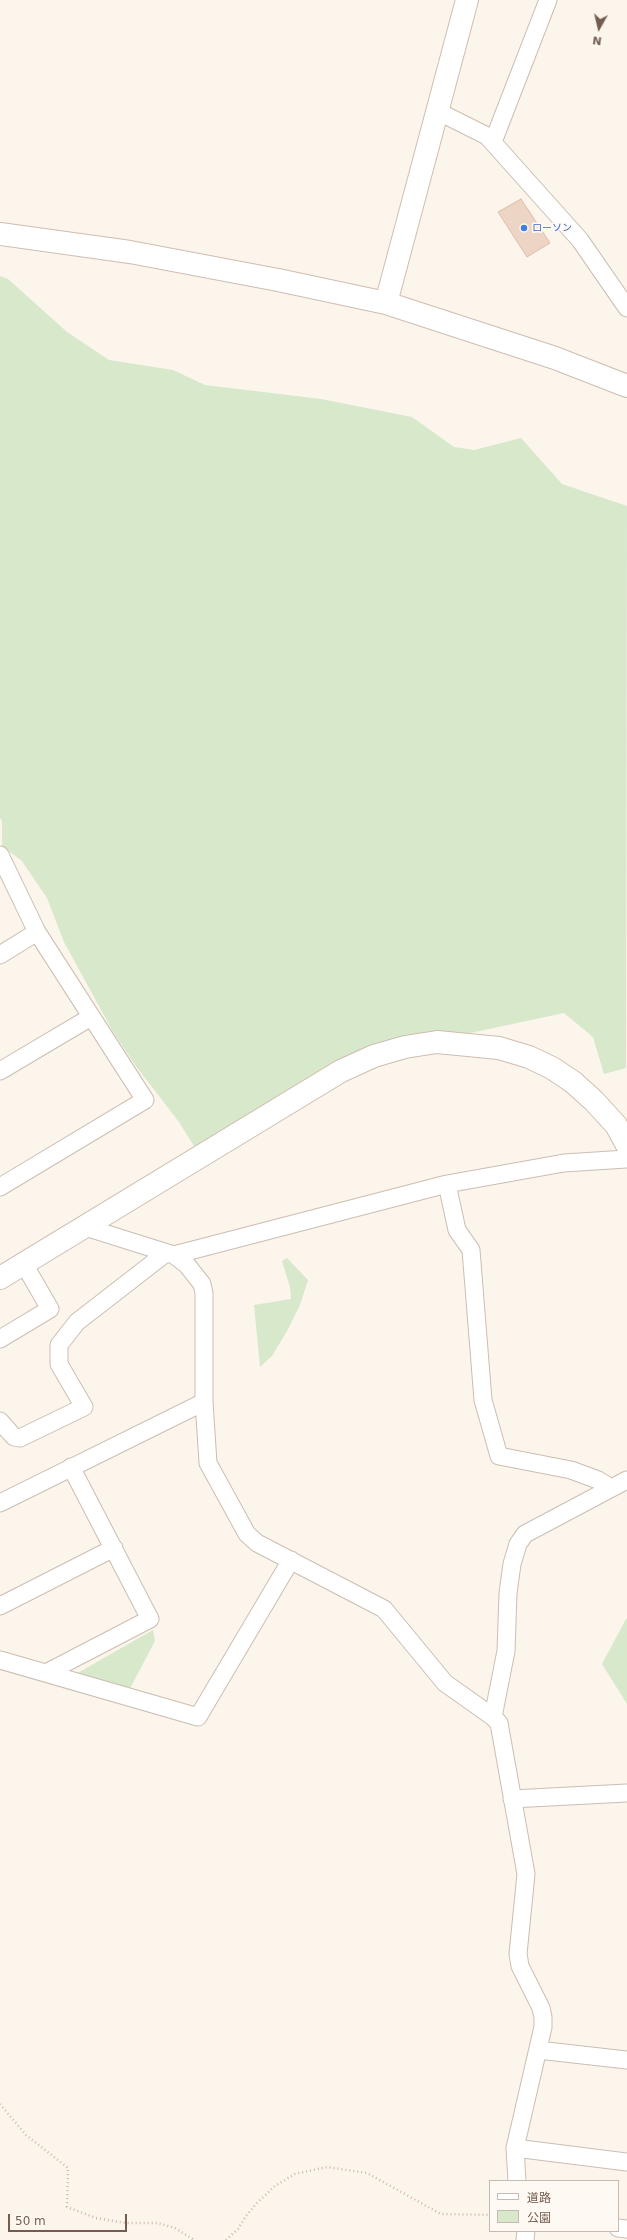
<!DOCTYPE html>
<html>
<head>
<meta charset="utf-8">
<style>
  body { margin:0 }
  #map { position:relative; width:627px; height:2240px; overflow:hidden; background:#fbf5ec; font-family:"DejaVu Sans","Noto Sans JP",sans-serif }
  canvas { display:block }
  .legend { position:absolute; left:489px; top:2180px; width:130px; height:52px; box-sizing:border-box; background:#fef9f2; border:1px solid #c7bab2; margin:0; padding:5px 7px; list-style:none; font-size:12px; color:#745c51 }
  .legend li { display:flex; align-items:center; gap:8px; height:20px }
  .legend b { width:20px; border:1px solid #c7bab2 }
  .north { position:absolute; left:579px; top:8px; width:40px; height:40px; -webkit-text-stroke:3px #fef9f2; paint-order:stroke; rotate:188deg; font-size:11px; font-weight:700; line-height:16px; text-align:center; color:#745c51 }
  .north::after { content:''; display:block; margin:auto; width:14px; height:18px; background:#745c51; clip-path:polygon(50% 0,100% 100%,50% 72%,0 100%) }
  .scale { position:absolute; left:8px; top:2214px; width:119px; height:18px; box-sizing:border-box; border:2px solid #745c51; border-top:0; padding-left:5px; font-size:12px; line-height:14px; white-space:nowrap; color:#745c51; -webkit-text-stroke:3px #fef9f2; paint-order:stroke }
</style>
</head>
<body>
<div id="map">
<canvas width="627" height="2240"></canvas>
<ul class="legend">
<li><b style="height:5px;background:#fff"></b>道路</li>
<li><b style="height:11px;background:#d7e8cb"></b>公園</li>
</ul>
<div class="north">N</div>
<div class="scale">50 m</div>
</div>
<script>
const ctx = document.querySelector('canvas').getContext('2d');
ctx.lineJoin = 'round';
function paint(path, color) { ctx.fillStyle = color; ctx.fill(path, 'evenodd'); }
const toPath = rows => new Path2D(rows.map(r => 'M' + r).join(''));
function strokePath(path, color, width, dash) { ctx.strokeStyle = color; ctx.lineWidth = width; ctx.lineCap = dash ? 'butt' : 'round'; ctx.setLineDash(dash || []); ctx.stroke(path); }
function label(font, color, halo, rows, align = 'center') {
  ctx.font = font + ' "DejaVu Sans","Noto Sans JP",sans-serif'; ctx.lineWidth = 3.5; ctx.setLineDash([]); ctx.textBaseline = 'middle'; ctx.strokeStyle = halo; ctx.fillStyle = color; for (const [text, x, y, turn = 0] of rows) {
    ctx.save(); ctx.translate(x, y); ctx.rotate((+turn || 0) * Math.PI / 180); ctx.textAlign = isNaN(turn) ? turn : align; if (halo) ctx.strokeText(text, 0, 0); ctx.fillText(text, 0, 0); ctx.restore();
  }
}
paint(toPath([
  [0,276,8,279,67,332,109,360,173,370,205,385,321,399,412,417,454,447,474,450,521,438,562,484,627,506,626,1068,604,1074,593,1037,564,1013,414,1045,199,1154,179,1122,135,1065,112,1030,64,942,47,898,22,861,2,846,2,821,0,818],
  [287,1258,308,1280,300,1305,287,1331,272,1356,260,1367,254,1305,291,1299,290,1287,282,1261],
  [626,1619,627,1619,627,1704,602,1664],
  [153,1630,155,1641,126,1696,67,1679]
]), '#d7e8cb');
const building = toPath([
  [521,199,550,243,527,257,498,212,521,199]
]);
paint(building, '#edd5c6');
strokePath(building, '#debca8', 1);
const street = toPath([
  [437,111,487,136,580,240,627,308],
  [493,142,548,0],
  [0,855,37,932,145,1100,0,1187],
  [0,955,37,932],
  [0,1071,91,1017],
  [447,1184,457,1230,471,1250,483,1400,499,1456,571,1470,598,1480,611,1488],
  [85,1227,174,1255,187,1265,202,1284,204,1293,204,1402,208,1463,247,1534,257,1543,384,1609,445,1683,493,1717,499,1723,526,1874,518,1954,520,1966,541,2008,543,2017,543,2027,515,2148,517,2181],
  [174,1255,447,1184,564,1163,627,1159],
  [0,1339,50,1309,24,1264],
  [0,1421,14,1437,20,1438,84,1407,59,1364,59,1345,77,1322,166,1253],
  [0,1503,204,1402],
  [0,1606,114,1548],
  [0,1660,198,1717,291,1560],
  [46,1673,150,1619,71,1467],
  [493,1717,506,1651,508,1593,512,1564,518,1544,525,1534,627,1480],
  [512,1799,627,1793],
  [538,2050,627,2060],
  [515,2148,627,2162],
  [618,2228,627,2229],
  [525,2240,526,2231]
]);
const secondary = toPath([
  [0,234,130,252,278,280,386,303,555,358,627,386],
  [386,303,467,0],
  [0,1278,341,1071,374,1056,405,1047,437,1042,499,1048,529,1057,552,1068,573,1082,594,1101,616,1125,627,1145]
]);
strokePath(street, '#ccbdb2', 19);
strokePath(secondary, '#cfbdb0', 24);
strokePath(toPath([
  [0,2104,26,2135,68,2168,67,2207,96,2218,126,2223,158,2223,175,2228,194,2240],
  [226,2240,238,2229,246,2216,256,2204,275,2186,295,2174,327,2167,367,2173,441,2214,490,2215]
]), '#d3b8a9', 2.5, [1, 3]);
strokePath(street, '#fff', 17);
strokePath(secondary, '#fff', 22);
for (const [x, y, r, color] of [
  [524,228,4,"#3f7fe0"]
]) { const dot = new Path2D(); dot.arc(x, y, r, 0, 2 * Math.PI); ctx.fillStyle = color; ctx.fill(dot); strokePath(dot, '#fef9f2', 1.5); }
label('10px', '#366cbe', '#fef9f2', [
  ["ローソン",532,228]
], 'left');
</script>
</body>
</html>
